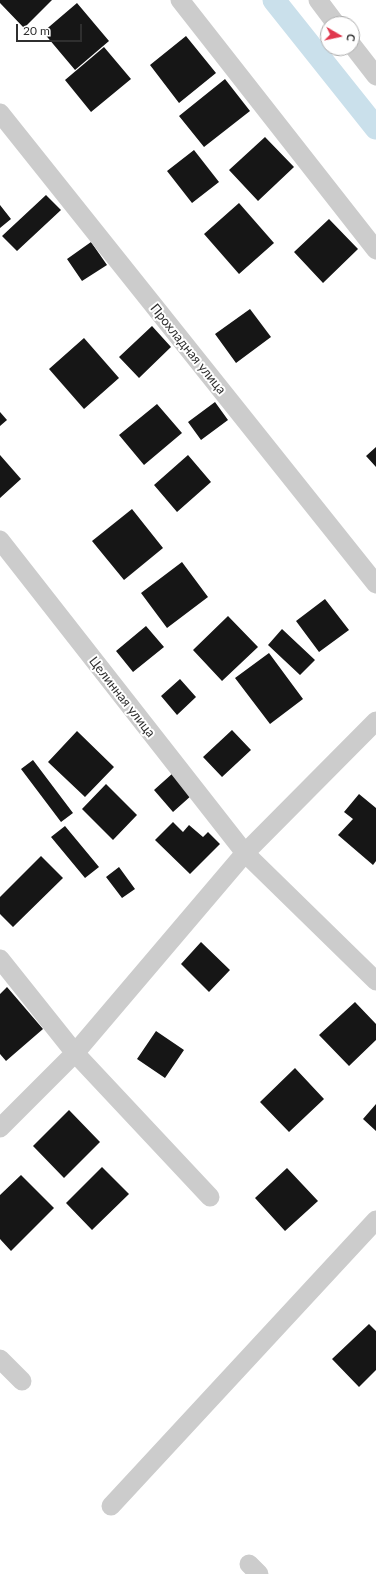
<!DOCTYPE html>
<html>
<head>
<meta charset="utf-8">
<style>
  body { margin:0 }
  #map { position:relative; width:376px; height:1574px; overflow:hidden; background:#fff; font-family:Lato,sans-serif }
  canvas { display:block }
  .north { position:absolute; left:320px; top:16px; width:40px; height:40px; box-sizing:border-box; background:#fff; border:1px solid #acacac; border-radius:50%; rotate:99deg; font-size:11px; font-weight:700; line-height:16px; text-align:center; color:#2f2f2f }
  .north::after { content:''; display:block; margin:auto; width:14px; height:18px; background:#e0374d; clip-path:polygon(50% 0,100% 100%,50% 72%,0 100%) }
  .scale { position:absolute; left:16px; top:24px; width:66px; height:18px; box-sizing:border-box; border:2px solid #2f2f2f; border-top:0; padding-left:5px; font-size:12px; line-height:14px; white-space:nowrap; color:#2f2f2f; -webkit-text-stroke:3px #fff; paint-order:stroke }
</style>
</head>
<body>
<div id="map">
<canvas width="376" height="1574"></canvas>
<div class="north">С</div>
<div class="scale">20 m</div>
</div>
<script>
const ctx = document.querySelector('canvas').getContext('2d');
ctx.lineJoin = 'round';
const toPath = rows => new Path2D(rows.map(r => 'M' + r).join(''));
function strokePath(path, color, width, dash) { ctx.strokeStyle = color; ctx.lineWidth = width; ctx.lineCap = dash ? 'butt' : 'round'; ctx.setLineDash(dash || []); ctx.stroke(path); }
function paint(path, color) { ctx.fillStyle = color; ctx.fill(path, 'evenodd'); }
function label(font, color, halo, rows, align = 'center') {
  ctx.font = font + ' Lato,sans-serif'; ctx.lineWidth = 4; ctx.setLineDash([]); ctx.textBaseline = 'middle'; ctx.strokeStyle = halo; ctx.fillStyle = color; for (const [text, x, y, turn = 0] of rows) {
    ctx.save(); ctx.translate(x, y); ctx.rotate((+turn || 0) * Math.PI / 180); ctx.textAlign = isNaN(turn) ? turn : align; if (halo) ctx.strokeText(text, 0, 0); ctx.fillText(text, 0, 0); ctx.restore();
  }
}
strokePath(toPath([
  [274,0,376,128]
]), '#cae0eb', 23);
paint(toPath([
  [0,0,52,0,24,28,0,3],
  [77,3,109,41,75,70,43,32],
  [186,36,216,73,179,103,150,65],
  [104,47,131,79,91,112,65,80],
  [225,79,250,111,204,147,179,116],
  [265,137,294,167,258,201,229,170],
  [194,150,219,182,192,203,167,171],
  [46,195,61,210,17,251,2,236],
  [239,203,274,243,239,274,204,234],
  [0,205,11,219,0,228],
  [329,219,358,249,323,283,294,252],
  [91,242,107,265,82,281,67,259],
  [250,309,271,337,236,363,215,334],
  [152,326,171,347,139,378,119,357],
  [84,338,119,378,84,409,49,369],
  [215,402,228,420,201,440,188,422],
  [157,404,182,433,144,465,119,435],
  [0,412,7,420,0,426],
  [376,447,376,467,366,456],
  [0,455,21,479,0,498],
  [188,455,211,482,177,512,154,485],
  [132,509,163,548,124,580,92,541],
  [182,562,208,597,167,628,141,593],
  [325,599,349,630,319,652,296,621],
  [228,616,258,647,222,681,193,650],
  [146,626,164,647,133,672,116,651],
  [282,629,315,660,300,675,268,645],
  [269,653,303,699,270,724,235,678],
  [180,679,196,697,177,715,161,696],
  [232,730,251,750,222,777,203,757],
  [77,731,114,767,85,797,48,762],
  [33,760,73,813,61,822,21,769],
  [173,773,192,795,173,812,154,790],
  [106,784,137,815,113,840,82,809],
  [359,794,376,808,376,861,373,865,338,835,353,819,344,812],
  [173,822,183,832,189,825,203,837,208,832,220,844,190,874,155,840],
  [65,826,99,867,85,878,51,837],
  [41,856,63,878,13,927,0,914,0,897],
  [119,867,135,889,122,898,106,877],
  [201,942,230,970,209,992,181,964],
  [7,987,43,1029,6,1061,0,1054,0,994],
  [355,1002,376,1024,376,1040,349,1066,319,1035],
  [156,1031,184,1050,165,1078,137,1059],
  [295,1068,324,1099,289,1132,260,1102],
  [376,1104,376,1131,363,1119],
  [69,1110,100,1142,64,1178,33,1146],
  [102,1167,129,1194,92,1230,66,1203],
  [287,1168,318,1201,285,1231,255,1198],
  [21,1175,54,1208,11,1251,0,1239,0,1195],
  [369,1324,376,1331,376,1370,359,1387,332,1359]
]), '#161616');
strokePath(toPath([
  [180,0,376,250],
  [318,0,336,24],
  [352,45,376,76],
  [0,113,376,584],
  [0,540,245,853,376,981],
  [0,959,75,1053,210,1197],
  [0,1128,75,1053,245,853,376,721],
  [0,1359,22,1381],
  [111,1506,376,1220],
  [249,1564,259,1574]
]), '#ccc', 19);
label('13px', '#2f2f2f', '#fff', [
  ["Прохладная улица",188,349,51],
  ["Целинная улица",122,697,52]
]);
</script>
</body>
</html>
